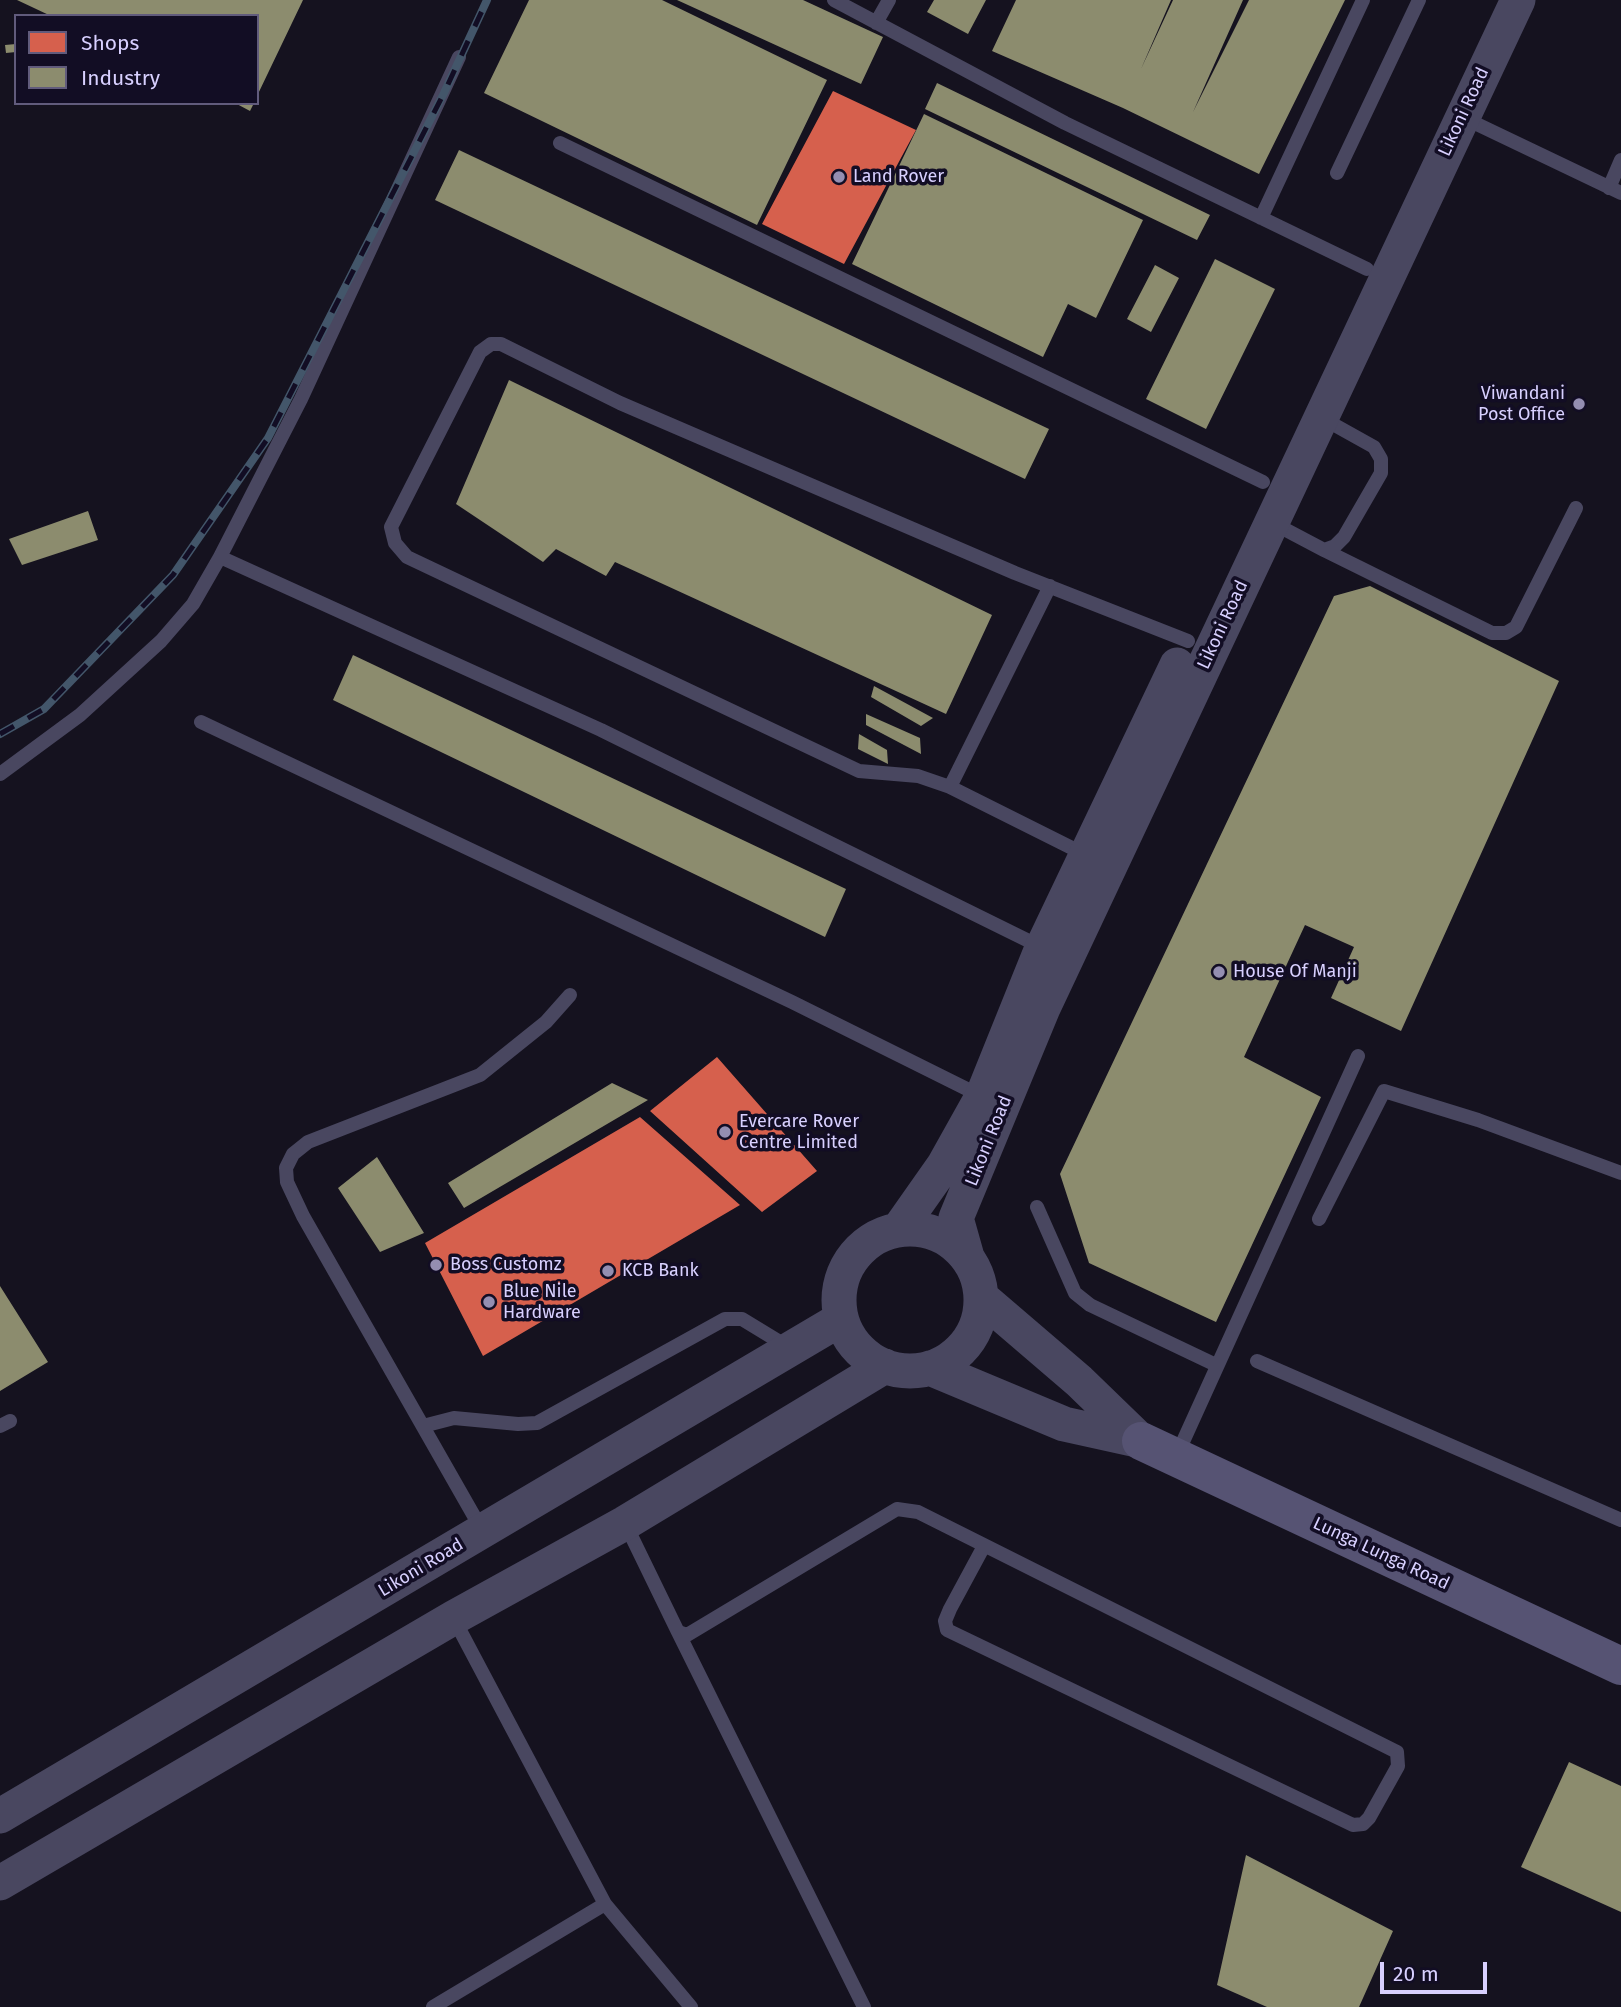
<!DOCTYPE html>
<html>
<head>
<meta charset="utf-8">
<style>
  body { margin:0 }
  #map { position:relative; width:1621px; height:2007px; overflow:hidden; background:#15121f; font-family:"Fira Sans",sans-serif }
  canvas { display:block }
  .legend { position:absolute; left:14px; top:14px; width:245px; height:91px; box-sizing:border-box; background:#120d24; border:2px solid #615b7c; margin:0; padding:9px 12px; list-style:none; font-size:21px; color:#d8d0ff }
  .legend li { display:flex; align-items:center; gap:14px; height:35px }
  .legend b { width:35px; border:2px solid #615b7c }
  .scale { position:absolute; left:1380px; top:1962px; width:107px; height:32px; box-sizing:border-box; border:4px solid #d8d0ff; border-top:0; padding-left:9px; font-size:21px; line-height:24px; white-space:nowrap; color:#d8d0ff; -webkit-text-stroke:5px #120d24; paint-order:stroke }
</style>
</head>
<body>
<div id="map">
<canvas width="1621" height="2007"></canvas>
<ul class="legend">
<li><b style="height:19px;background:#d6604d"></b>Shops</li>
<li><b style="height:19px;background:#8c8c6e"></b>Industry</li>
</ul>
<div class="scale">20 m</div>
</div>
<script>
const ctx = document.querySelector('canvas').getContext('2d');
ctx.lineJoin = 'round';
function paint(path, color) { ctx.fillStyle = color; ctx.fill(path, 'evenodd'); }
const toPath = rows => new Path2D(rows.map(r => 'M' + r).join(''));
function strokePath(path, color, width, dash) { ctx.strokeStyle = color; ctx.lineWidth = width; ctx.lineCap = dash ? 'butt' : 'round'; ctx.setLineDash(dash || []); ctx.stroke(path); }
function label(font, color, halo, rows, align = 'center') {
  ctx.font = font + ' "Fira Sans",sans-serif'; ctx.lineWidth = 7; ctx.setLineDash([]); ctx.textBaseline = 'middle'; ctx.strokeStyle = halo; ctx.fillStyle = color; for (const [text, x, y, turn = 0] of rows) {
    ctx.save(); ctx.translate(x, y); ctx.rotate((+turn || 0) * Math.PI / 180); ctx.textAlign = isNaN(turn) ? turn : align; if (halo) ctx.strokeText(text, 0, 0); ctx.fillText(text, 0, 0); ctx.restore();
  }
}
paint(toPath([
  [833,91,916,130,844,264,762,224],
  [717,1057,817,1171,762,1212,650,1111],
  [640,1117,740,1205,483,1356,425,1243]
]), '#d6604d');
paint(toPath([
  [17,0,303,0,257,96,257,16,51,16],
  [529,0,662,0,827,80,757,225,484,93],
  [677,0,803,0,883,37,861,84],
  [934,0,986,0,968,34,927,12],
  [1016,0,1171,0,1141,69,1173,0,1243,0,1193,112,1249,0,1345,0,1259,174,1123,108,992,51],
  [16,44,16,52,6,53,5,45],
  [937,83,1210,215,1197,240,925,109],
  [235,103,254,103,250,111],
  [924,114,1143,220,1096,318,1068,304,1043,357,852,264],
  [459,150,1049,429,1025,479,435,200],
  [1215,259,1275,289,1206,429,1146,399],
  [1155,265,1179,278,1151,332,1127,319],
  [509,380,992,615,946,714,615,562,606,576,556,549,543,562,456,504],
  [88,511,98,540,22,565,9,539],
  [1370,586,1559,681,1401,1031,1331,998,1354,947,1305,925,1244,1057,1321,1097,1216,1322,1089,1263,1060,1174,1334,596],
  [353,655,846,889,825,937,333,700],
  [874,686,933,718,921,726,871,697],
  [866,714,920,738,921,754,866,725],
  [859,734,887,750,888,764,858,749],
  [612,1083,648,1100,464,1208,448,1183],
  [377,1157,424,1233,380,1252,338,1188],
  [0,1286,48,1362,0,1391],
  [1569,1762,1621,1786,1621,1912,1521,1867],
  [1246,1855,1393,1931,1359,2007,1267,2007,1217,1985]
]), '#8c8c6e');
strokePath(toPath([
  [834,0,1065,123,1367,269],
  [876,23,889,0],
  [1462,117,1621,193],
  [560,143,1263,482],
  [1337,173,1419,0],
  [1609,188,1621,160],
  [1261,218,1363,0],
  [1271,522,1324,550,1335,546,1344,537,1381,473,1381,459,1374,447,1322,418],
  [1324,550,1492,633,1506,633,1516,627,1576,508],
  [220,557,301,399,459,57],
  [201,722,792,1002,981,1096],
  [0,774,80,715,161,641,193,604,220,557,601,730,1041,947],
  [950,787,1050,586],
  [1086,855,950,787,918,776,859,771,407,557,395,543,391,527,480,352,491,344,501,344,620,403,1015,573,1188,641],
  [1037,1207,1075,1293,1090,1305,1216,1365],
  [1319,1219,1384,1091,1478,1120,1621,1173],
  [1257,1361,1621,1520],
  [0,1426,10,1421],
  [423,1426,454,1418,518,1424,537,1423,725,1319,742,1319,788,1347],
  [1176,1457,1358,1056],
  [625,1523,678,1632,687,1635,897,1509,918,1512,1397,1752,1398,1766,1369,1818,1363,1824,1353,1825,947,1630,945,1621,950,1609,984,1546],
  [482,1530,303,1216,287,1182,286,1168,293,1154,308,1142,480,1075,546,1022,570,995],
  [678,1632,864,2007],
  [605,1904,691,2007],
  [433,2007,605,1904,454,1619]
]), '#494760', 14);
strokePath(toPath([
  [899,1229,944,1165,982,1097,1042,948,1177,665],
  '839 1300a71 71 0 1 1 142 0a71 71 0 1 1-142 0Z',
  [967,1257,956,1218,1043,1008,1518,0],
  [981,1297,1079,1381,1141,1441],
  [930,1368,1064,1424,1141,1441],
  [0,1816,841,1319],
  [0,1883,453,1618,625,1523,885,1366]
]), '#494760', 35);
strokePath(toPath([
  [1141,1441,1621,1666]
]), '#565373', 38);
const rail = toPath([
  [0,734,44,709,173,575,268,438,444,93,487,0]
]);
strokePath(rail, '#43566a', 8);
strokePath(rail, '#120d24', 5, [16]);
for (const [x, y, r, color] of [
  [839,177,7,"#948eb1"],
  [1579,404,7,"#948eb1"],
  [1219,972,7,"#948eb1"],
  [725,1132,7,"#948eb1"],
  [436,1265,7,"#948eb1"],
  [608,1271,7,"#948eb1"],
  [489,1302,7,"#948eb1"]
]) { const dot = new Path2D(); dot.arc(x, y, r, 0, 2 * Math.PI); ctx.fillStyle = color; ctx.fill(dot); strokePath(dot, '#120d24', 2.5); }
label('18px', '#d8d0ff', '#120d24', [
  ["Likoni Road",1464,112,-65],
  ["Likoni Road",1223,625,-65],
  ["Likoni Road",989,1141,-68],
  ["Lunga Lunga Road",1381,1554,25],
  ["Likoni Road",421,1568,-31]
]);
label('18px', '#d8d0ff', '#120d24', [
  ["Land Rover",853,177],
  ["Viwandani",1565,394,"right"],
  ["Post Office",1565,415,"right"],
  ["House Of Manji",1233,972],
  ["Evercare Rover",739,1122],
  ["Centre Limited",739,1143],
  ["Boss Customz",450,1265],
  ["KCB Bank",622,1271],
  ["Blue Nile",503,1292],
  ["Hardware",503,1313]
], 'left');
</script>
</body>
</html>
